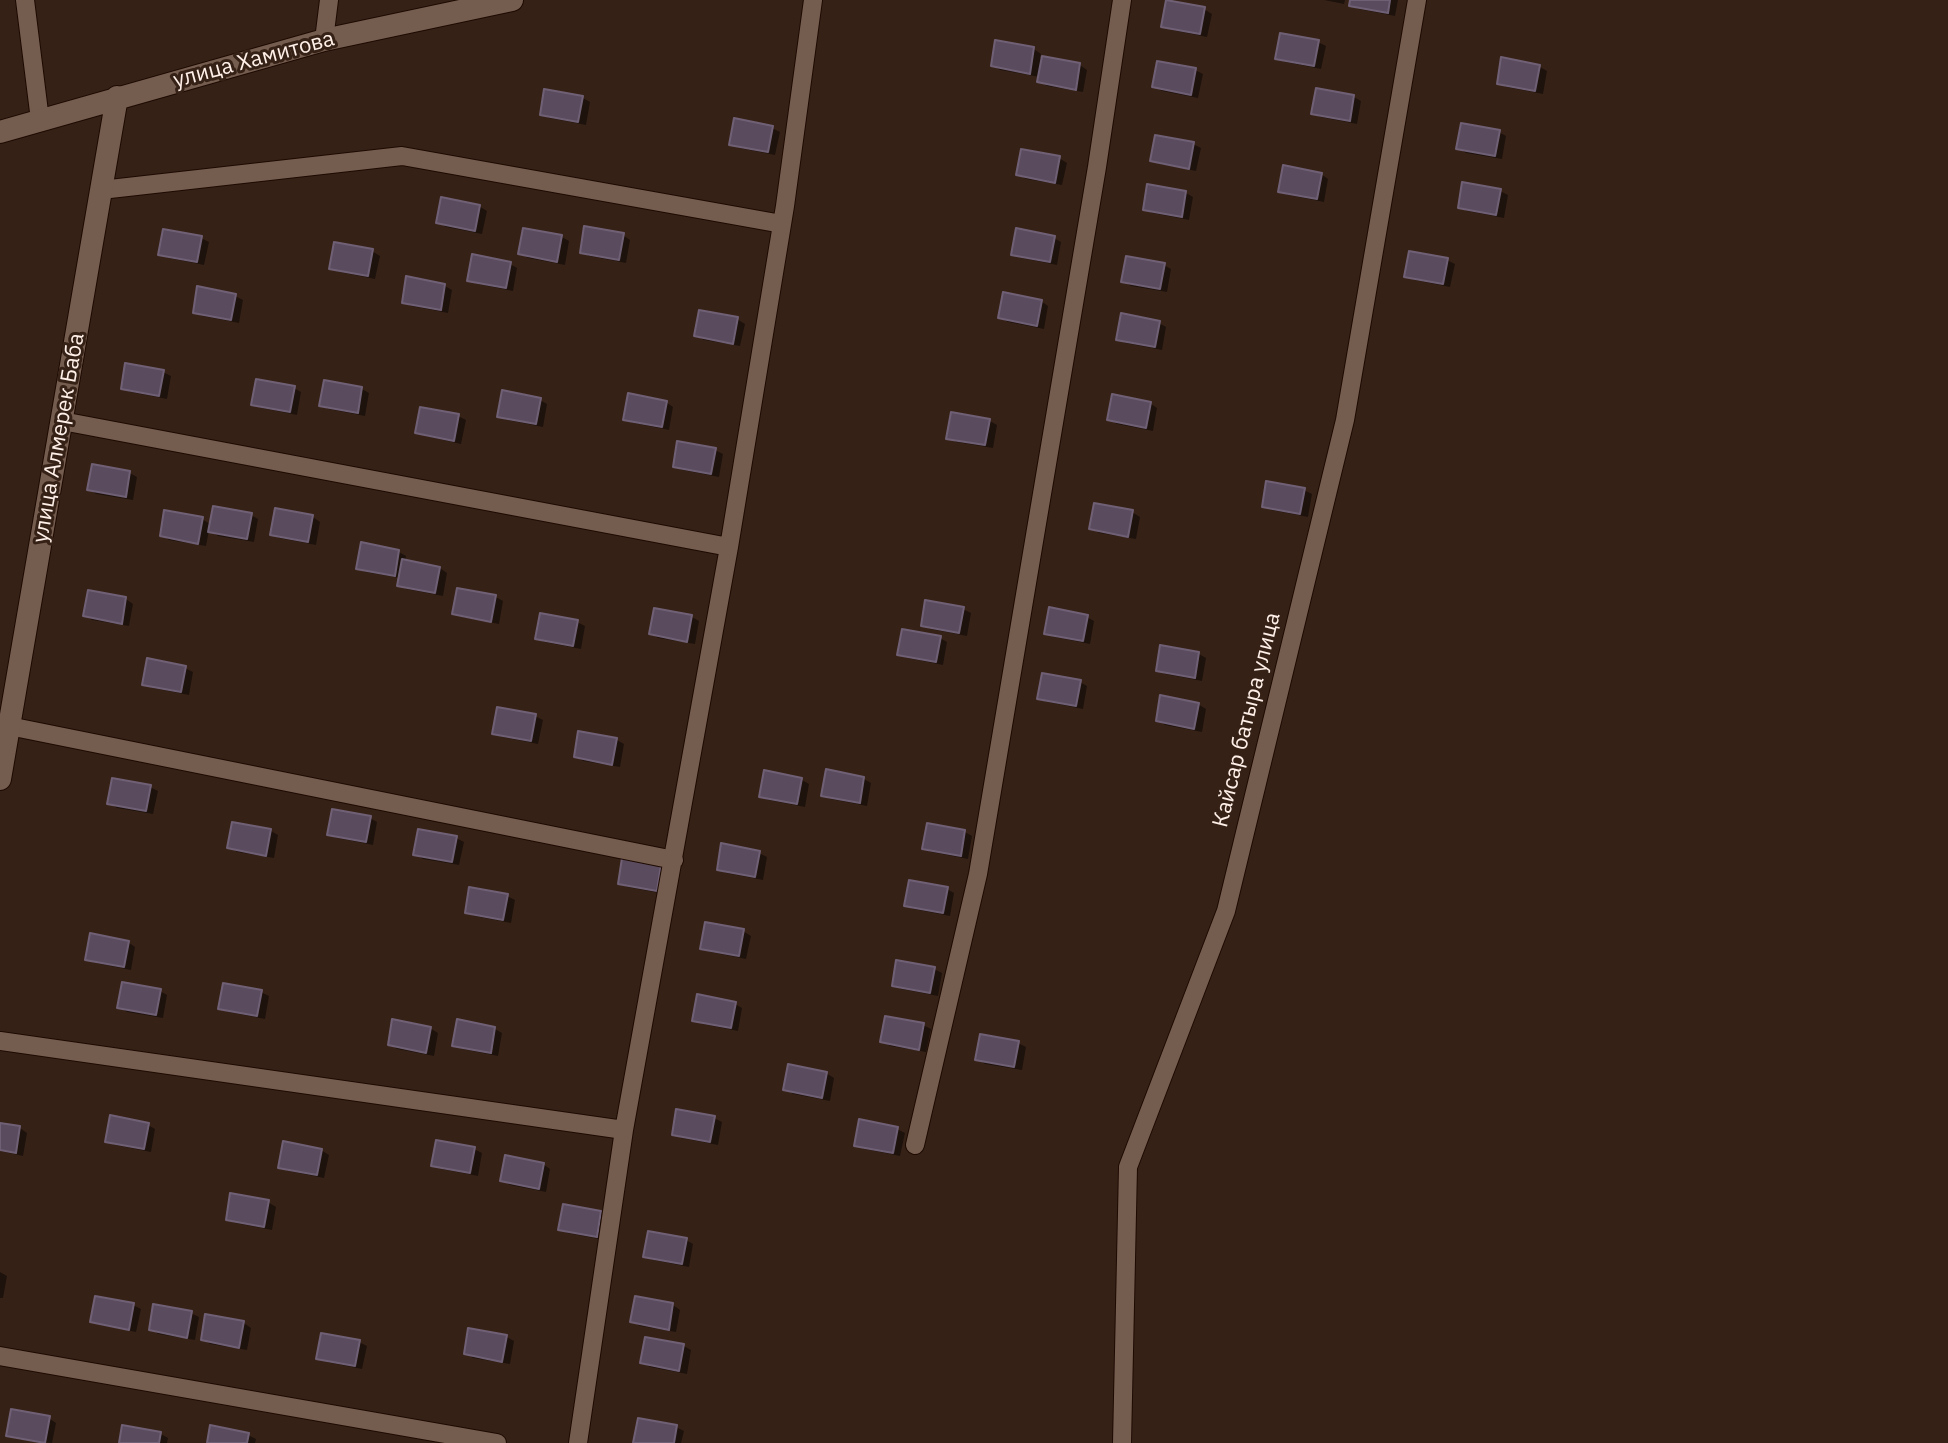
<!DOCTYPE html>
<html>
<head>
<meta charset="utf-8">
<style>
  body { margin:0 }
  canvas { display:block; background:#362116 }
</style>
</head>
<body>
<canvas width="1948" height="1443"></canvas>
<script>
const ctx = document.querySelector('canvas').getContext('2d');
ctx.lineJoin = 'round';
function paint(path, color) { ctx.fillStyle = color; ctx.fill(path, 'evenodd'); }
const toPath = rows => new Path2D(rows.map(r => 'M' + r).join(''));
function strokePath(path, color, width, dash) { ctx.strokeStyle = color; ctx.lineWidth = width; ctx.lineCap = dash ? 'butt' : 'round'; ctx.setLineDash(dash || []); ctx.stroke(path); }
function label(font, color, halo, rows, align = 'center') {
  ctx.font = font + ' "IBM Plex Sans",sans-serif'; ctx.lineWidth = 6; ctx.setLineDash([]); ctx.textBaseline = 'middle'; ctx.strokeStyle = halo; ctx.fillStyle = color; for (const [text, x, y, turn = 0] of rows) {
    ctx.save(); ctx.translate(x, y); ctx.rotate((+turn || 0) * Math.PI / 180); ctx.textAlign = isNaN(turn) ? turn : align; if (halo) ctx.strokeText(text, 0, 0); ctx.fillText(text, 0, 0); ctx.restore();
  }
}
paint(toPath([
  [1324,0,1345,0,1344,4],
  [1352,0,1398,0,1395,16,1358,9,1351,5],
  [1204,9,1212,14,1207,37,1171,30,1164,26],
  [997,42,1034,49,1041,54,1040,58,1080,65,1087,70,1083,92,1047,86,1039,81,1040,77,1000,70,993,65],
  [1318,42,1326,46,1321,69,1285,62,1278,58],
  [1540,67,1547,71,1543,94,1506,87,1499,83],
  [1195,70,1203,74,1198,98,1162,91,1154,86],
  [546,91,583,98,590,102,586,125,549,118,542,114],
  [1354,97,1361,101,1357,124,1320,117,1313,113],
  [772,128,780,132,775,155,739,148,732,144],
  [1499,132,1506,136,1502,159,1466,153,1458,148],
  [1193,144,1201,148,1196,171,1160,164,1152,160],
  [1059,158,1067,163,1062,185,1026,179,1018,174],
  [1321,174,1328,179,1324,202,1288,195,1280,191],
  [1500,191,1508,195,1504,218,1467,211,1460,207],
  [1186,193,1193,197,1189,220,1152,213,1145,209],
  [479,206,487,211,482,234,446,227,438,222],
  [623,235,630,240,626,263,589,256,582,252],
  [562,237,569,241,565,265,528,258,521,253],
  [201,238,209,242,204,265,168,258,160,254],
  [1054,238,1061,242,1057,265,1021,258,1013,254],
  [372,251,380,256,375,279,339,272,332,268],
  [1447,260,1455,264,1450,287,1414,280,1407,276],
  [510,264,517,268,513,291,477,284,469,280],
  [1164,265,1171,269,1167,292,1131,286,1123,281],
  [445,286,452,290,448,313,411,306,404,302],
  [235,296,243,300,239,323,202,316,195,312],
  [1041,301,1048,306,1044,329,1008,322,1000,317],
  [737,319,745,324,740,346,704,340,696,335],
  [1159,323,1166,327,1162,350,1125,343,1118,339],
  [163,372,171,376,167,399,130,392,123,388],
  [294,388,301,392,297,415,261,408,253,404],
  [362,389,369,393,365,416,328,409,321,405],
  [540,400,547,404,543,427,507,420,499,416],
  [666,402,673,407,669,430,633,423,625,419],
  [1150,403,1157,408,1153,431,1117,424,1109,419],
  [458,416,466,420,461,444,425,436,418,432],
  [990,421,997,425,993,448,956,442,949,438],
  [715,450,723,454,719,477,682,470,675,466],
  [130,473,137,477,133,500,96,494,89,489],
  [1304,490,1312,494,1308,517,1271,510,1264,506],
  [276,511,313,517,320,522,316,545,279,538,272,534],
  [1132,512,1140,517,1136,539,1099,533,1092,528],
  [251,515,258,519,254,542,218,536,209,530,206,546,169,540,162,535,202,519,212,525],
  [399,552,406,556,405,562,440,568,447,573,443,596,406,589,399,585,400,578,365,572,358,568],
  [496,597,503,601,499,624,462,617,455,613],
  [126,599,133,604,129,626,92,620,85,615],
  [963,609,971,613,967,636,930,629,923,625],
  [655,610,692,617,699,621,695,644,658,638,651,633],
  [1087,617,1094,621,1090,644,1054,637,1046,633],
  [577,622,585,626,581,649,544,642,537,638],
  [940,638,947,642,943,665,907,658,899,654],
  [1199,654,1206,658,1202,681,1165,674,1158,670],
  [185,668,193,672,189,695,152,688,145,684],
  [1080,682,1087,686,1083,709,1047,702,1039,698],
  [1198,704,1206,709,1202,732,1165,725,1158,720],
  [535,716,543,720,538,744,502,737,494,733],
  [580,733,617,740,624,744,620,767,583,761,576,756],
  [765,773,802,780,809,784,805,807,768,800,761,796],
  [864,779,871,783,867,806,830,799,823,795],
  [150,787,158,791,153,814,117,808,109,803],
  [370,818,377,822,373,845,337,838,329,834],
  [271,831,278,835,274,858,237,852,230,847],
  [965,832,972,836,968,859,931,852,924,848],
  [456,838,464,842,459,865,423,859,415,854],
  [759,853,767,857,763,880,726,873,719,869],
  [661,867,668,871,664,894,627,887,620,883],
  [947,889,954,893,950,916,913,909,906,905],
  [507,896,515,900,511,923,474,916,467,912],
  [743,931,751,936,746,959,710,952,702,948],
  [128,942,135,947,131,970,95,963,87,959],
  [934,969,942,973,938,996,901,989,894,985],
  [160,991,167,995,163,1018,127,1012,119,1007],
  [261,992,269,996,265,1019,228,1012,221,1008],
  [735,1004,742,1008,738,1031,702,1024,694,1020],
  [458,1022,495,1029,502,1033,498,1056,462,1049,454,1045],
  [923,1025,931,1029,926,1052,890,1046,883,1041],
  [430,1028,438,1033,434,1056,397,1049,390,1044],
  [1018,1043,1026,1047,1022,1070,985,1064,978,1059],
  [826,1073,834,1078,830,1101,793,1094,786,1089],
  [714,1118,722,1122,718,1145,681,1138,674,1134],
  [0,1125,20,1128,27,1133,23,1156,0,1151],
  [148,1125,155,1129,151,1152,115,1145,107,1141],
  [897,1129,905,1133,900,1156,864,1149,856,1145],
  [474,1149,482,1153,478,1176,441,1169,434,1165],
  [321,1150,329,1155,324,1178,288,1171,280,1166],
  [543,1164,550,1169,546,1192,510,1185,502,1180],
  [268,1202,276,1207,272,1230,235,1223,228,1219],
  [601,1213,608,1217,604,1240,567,1233,560,1229],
  [686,1240,693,1244,689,1267,653,1260,645,1256],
  [0,1272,7,1276,3,1298,0,1298],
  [636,1299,673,1305,680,1310,676,1332,640,1326,632,1321],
  [133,1305,141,1309,136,1332,100,1325,92,1321],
  [191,1313,199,1317,195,1340,158,1334,151,1329],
  [244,1323,251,1328,247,1350,210,1344,203,1339],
  [470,1330,507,1337,514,1341,510,1364,473,1358,466,1353],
  [359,1342,367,1346,362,1369,326,1362,318,1358],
  [684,1346,691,1350,687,1374,650,1367,643,1362],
  [49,1418,56,1423,52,1443,16,1439,8,1435],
  [676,1427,684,1431,681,1443,635,1443],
  [161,1434,168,1438,167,1443,121,1443],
  [248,1435,256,1439,255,1443,209,1443]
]), '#0007');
const building = toPath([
  [1166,0,1205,7,1200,34,1161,27,1166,0],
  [1350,0,1390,0,1388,13,1349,6,1350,0],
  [1280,33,1319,40,1314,66,1275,59,1280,33],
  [995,40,1034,47,1030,74,991,66,995,40],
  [1042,56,1080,63,1076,90,1037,82,1042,56],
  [1501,57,1540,65,1535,91,1497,84,1501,57],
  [1157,61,1196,68,1191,95,1152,87,1157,61],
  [1316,88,1354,95,1350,121,1311,114,1316,88],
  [544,89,583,96,578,122,540,115,544,89],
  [734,118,773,126,768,152,729,145,734,118],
  [1461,123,1500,130,1495,156,1456,149,1461,123],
  [1155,135,1194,142,1189,169,1150,161,1155,135],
  [1021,149,1060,156,1055,183,1016,175,1021,149],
  [1283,165,1322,173,1317,199,1278,192,1283,165],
  [1462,182,1501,189,1496,215,1458,208,1462,182],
  [1147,184,1186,191,1182,217,1143,210,1147,184],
  [441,197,480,205,475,231,436,223,441,197],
  [584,226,624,233,619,260,580,253,584,226],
  [523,228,562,235,557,262,518,254,523,228],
  [1016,228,1055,236,1050,262,1011,255,1016,228],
  [163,229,202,236,197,262,158,255,163,229],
  [334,242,373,249,368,276,329,269,334,242],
  [1409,251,1448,258,1443,284,1404,277,1409,251],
  [472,254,511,262,506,288,467,281,472,254],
  [1126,256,1165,263,1160,289,1121,282,1126,256],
  [406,276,445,284,441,310,402,303,406,276],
  [197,286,236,294,231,320,193,313,197,286],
  [1003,292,1042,300,1037,326,998,318,1003,292],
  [699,310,738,317,733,344,694,336,699,310],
  [1121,313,1160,321,1155,347,1116,340,1121,313],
  [125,363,164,370,159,396,121,389,125,363],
  [256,379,295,386,290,412,251,405,256,379],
  [324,380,362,387,358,413,319,406,324,380],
  [502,390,541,398,536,424,497,417,502,390],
  [628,393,667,401,662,427,623,420,628,393],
  [1112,394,1151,402,1146,428,1107,420,1112,394],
  [420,407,459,414,454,441,415,433,420,407],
  [951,412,990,419,985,445,946,439,951,412],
  [677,441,716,448,711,474,673,467,677,441],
  [92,464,130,471,126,497,87,490,92,464],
  [1266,481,1305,488,1300,514,1262,507,1266,481],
  [1094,503,1133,510,1128,537,1089,529,1094,503],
  [213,506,252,513,247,539,208,532,213,506],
  [275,508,313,515,308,542,270,535,275,508],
  [164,510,203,517,198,544,160,536,164,510],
  [361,542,399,550,395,576,356,569,361,542],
  [402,559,440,567,435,593,397,586,402,559],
  [457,588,496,595,491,622,452,614,457,588],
  [88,590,126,597,122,624,83,616,88,590],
  [925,600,964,607,959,633,921,626,925,600],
  [1049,607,1088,615,1083,641,1044,634,1049,607],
  [654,608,692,615,687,642,649,634,654,608],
  [540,613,578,620,573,646,535,639,540,613],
  [902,629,941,636,936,662,897,655,902,629],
  [1160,645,1199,652,1195,678,1156,671,1160,645],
  [147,658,186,666,181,692,142,685,147,658],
  [1042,673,1081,680,1076,706,1037,699,1042,673],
  [1160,695,1199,703,1194,729,1156,721,1160,695],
  [497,707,536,714,531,741,492,734,497,707],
  [578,731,617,738,612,765,574,757,578,731],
  [826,769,864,777,860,803,821,796,826,769],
  [764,770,802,778,797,804,759,797,764,770],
  [112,778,151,785,146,811,107,804,112,778],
  [332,809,371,816,366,842,327,835,332,809],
  [232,822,271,829,266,856,227,848,232,822],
  [927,823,965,830,961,856,922,849,927,823],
  [418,829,457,836,452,862,413,855,418,829],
  [721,843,760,851,755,877,717,870,721,843],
  [622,858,661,865,657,891,618,884,622,858],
  [909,880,948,887,943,913,904,906,909,880],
  [469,887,508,894,503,920,465,913,469,887],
  [705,922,744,929,739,956,700,949,705,922],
  [90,933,129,941,124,967,85,960,90,933],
  [896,960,935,967,930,993,892,986,896,960],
  [122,982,161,989,156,1015,117,1008,122,982],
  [223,983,262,990,257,1016,218,1009,223,983],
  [697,994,736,1002,731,1028,692,1021,697,994],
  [885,1016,924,1023,919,1050,880,1042,885,1016],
  [392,1019,431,1027,426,1053,388,1045,392,1019],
  [457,1019,495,1027,491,1053,452,1046,457,1019],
  [980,1034,1019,1041,1014,1067,975,1060,980,1034],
  [788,1064,827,1072,822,1098,783,1090,788,1064],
  [676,1109,715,1116,710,1142,672,1135,676,1109],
  [110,1115,149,1123,144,1149,105,1142,110,1115],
  [859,1119,898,1127,893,1153,854,1146,859,1119],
  [0,1123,20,1126,16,1153,0,1150,0,1123],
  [436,1140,475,1147,470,1173,431,1166,436,1140],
  [283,1141,322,1149,317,1175,278,1168,283,1141],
  [505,1155,544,1163,539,1189,500,1181,505,1155],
  [230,1193,269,1200,264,1227,226,1220,230,1193],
  [563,1204,601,1211,597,1237,558,1230,563,1204],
  [648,1231,687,1238,682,1264,643,1257,648,1231],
  [95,1296,134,1303,129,1330,90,1322,95,1296],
  [635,1296,673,1303,669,1330,630,1322,635,1296],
  [153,1304,192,1311,187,1338,149,1330,153,1304],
  [205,1314,244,1321,239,1348,201,1340,205,1314],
  [468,1328,507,1335,502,1362,464,1354,468,1328],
  [321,1333,360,1340,355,1366,316,1359,321,1333],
  [645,1337,684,1344,679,1371,640,1363,645,1337],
  [11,1409,50,1416,45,1443,6,1436,11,1409],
  [638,1418,677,1425,674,1443,633,1443,638,1418],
  [122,1425,161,1432,159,1443,119,1443,122,1425],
  [210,1425,249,1433,247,1443,207,1443,210,1425]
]);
paint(building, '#5a4b5f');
strokePath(building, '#706075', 2);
const minor = toPath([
  [25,0,40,120],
  [324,40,329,0],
  [101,190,402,156,782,224],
  [62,421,729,547],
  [9,726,674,860],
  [0,1041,624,1130],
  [915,1145,978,874,1097,167,1122,0],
  [0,1356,497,1443],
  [578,1443,624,1130,729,547,785,206,813,0],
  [1122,1443,1128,1167,1226,911,1345,420,1417,0]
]);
const tertiary = toPath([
  [0,132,324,40,512,0],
  [0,779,117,97]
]);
strokePath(minor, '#1d0a02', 20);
strokePath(tertiary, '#1d0a02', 24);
strokePath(minor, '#745c4f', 18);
strokePath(tertiary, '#745c4f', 22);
label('22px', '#fef0e8', '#362116', [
  ["улица Хамитова",254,60,-15],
  ["улица Алмерек Баба",59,438,-80],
  ["Кайсар батыра улица",1247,720,-76]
]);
</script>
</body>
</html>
